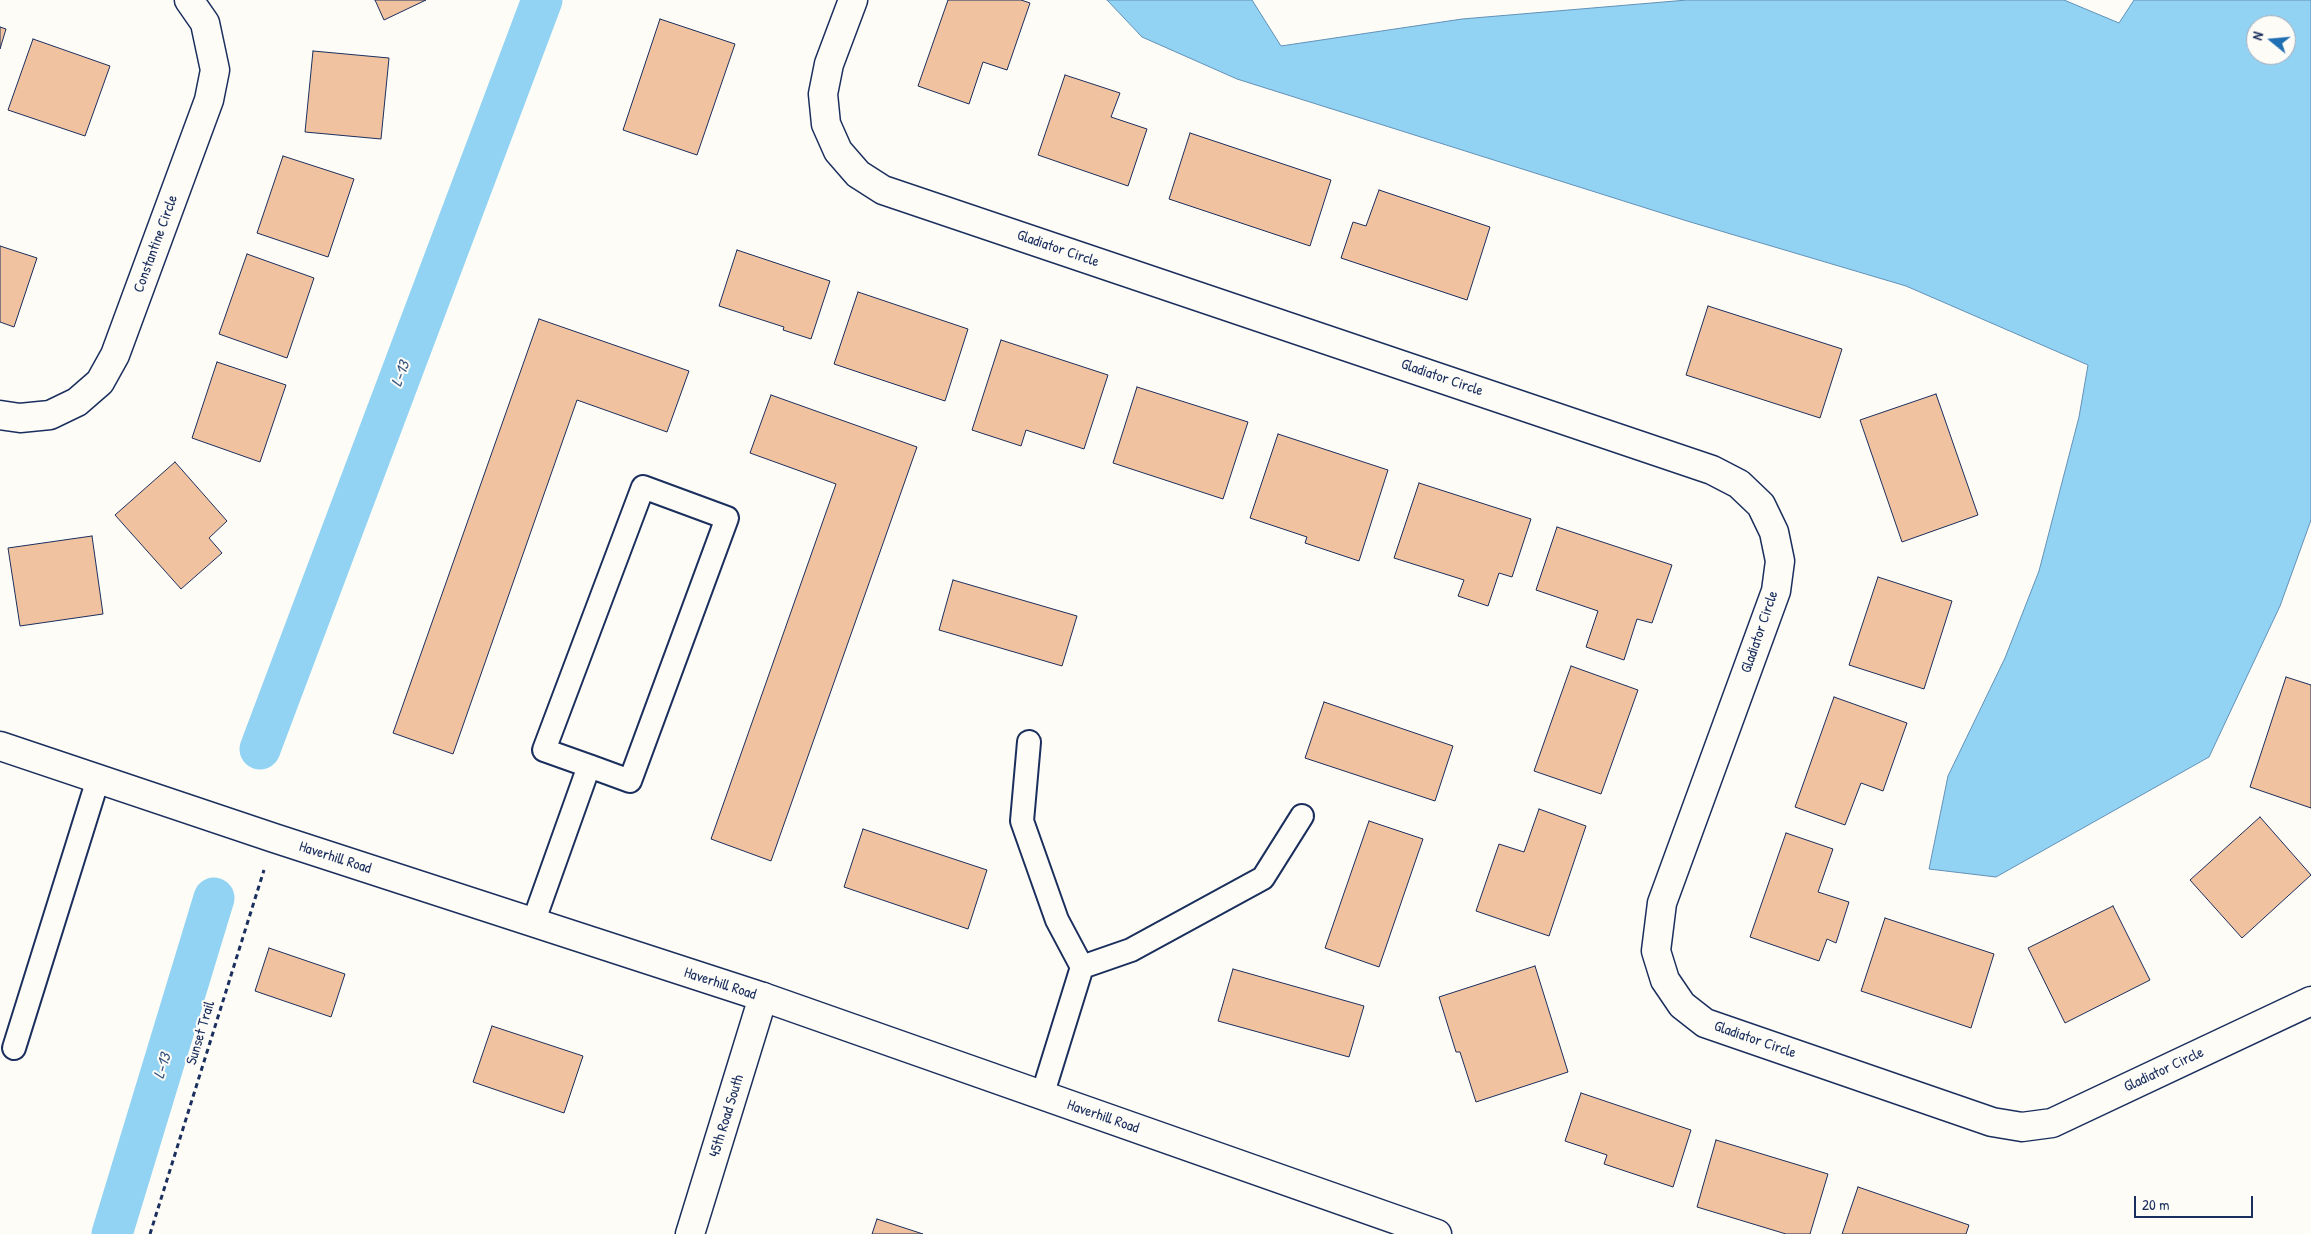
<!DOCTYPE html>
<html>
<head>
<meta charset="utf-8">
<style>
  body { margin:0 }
  #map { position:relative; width:2311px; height:1234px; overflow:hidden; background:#fdfcf7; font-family:"Patrick Hand",sans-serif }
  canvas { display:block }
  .north { position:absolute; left:2246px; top:15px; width:50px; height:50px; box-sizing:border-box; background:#fdfcf7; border:1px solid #a3aaba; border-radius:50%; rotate:287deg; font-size:14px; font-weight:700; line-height:20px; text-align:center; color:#1b2f5e }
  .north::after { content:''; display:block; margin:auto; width:18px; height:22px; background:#1f6fb2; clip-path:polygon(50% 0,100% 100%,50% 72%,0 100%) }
  .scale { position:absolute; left:2134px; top:1196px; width:119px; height:22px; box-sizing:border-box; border:2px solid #1b2f5e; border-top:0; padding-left:6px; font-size:15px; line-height:18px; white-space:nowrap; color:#1b2f5e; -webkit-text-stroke:4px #fdfcf7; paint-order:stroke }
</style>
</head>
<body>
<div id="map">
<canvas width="2311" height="1234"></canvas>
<div class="north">N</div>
<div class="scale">20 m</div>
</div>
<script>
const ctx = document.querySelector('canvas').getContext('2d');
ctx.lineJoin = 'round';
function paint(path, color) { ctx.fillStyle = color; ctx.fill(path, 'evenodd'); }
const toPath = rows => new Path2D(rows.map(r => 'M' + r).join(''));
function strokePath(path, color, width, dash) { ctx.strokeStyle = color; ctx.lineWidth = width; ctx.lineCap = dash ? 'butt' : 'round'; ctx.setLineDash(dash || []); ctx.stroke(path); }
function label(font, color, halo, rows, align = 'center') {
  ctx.font = font + ' "Patrick Hand",sans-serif'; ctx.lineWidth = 4; ctx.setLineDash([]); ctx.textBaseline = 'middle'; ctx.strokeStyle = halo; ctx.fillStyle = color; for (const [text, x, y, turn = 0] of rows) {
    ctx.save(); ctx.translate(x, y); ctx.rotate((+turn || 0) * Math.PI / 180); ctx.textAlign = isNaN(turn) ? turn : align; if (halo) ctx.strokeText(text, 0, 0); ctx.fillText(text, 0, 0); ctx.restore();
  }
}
const water = toPath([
  [1107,0,1252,0,1281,46,1462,19,1687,0,2064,0,2119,23,2134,0,2311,0,2311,520,2280,606,2209,757,1996,877,1929,869,1948,776,2005,658,2039,571,2079,417,2088,365,1906,286,1687,221,1237,79,1142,37,1107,0],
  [2256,25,2286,25,2286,55,2256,55,2256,25]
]);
paint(water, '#92d3f3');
strokePath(water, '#6291b7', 1);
strokePath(toPath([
  [260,749,542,0],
  [112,1234,214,898]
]), '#92d3f3', 41);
const building = toPath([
  [375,0,426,0,384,20,375,0],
  [948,0,1021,0,1030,3,1007,70,983,62,969,104,918,86,948,0],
  [660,19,735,44,697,155,623,130,660,19],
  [0,27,6,29,0,49,0,27],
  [33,39,110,66,85,136,8,110,33,39],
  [313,51,389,58,381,139,305,132,313,51],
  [1065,75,1120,93,1111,117,1147,129,1128,186,1038,155,1065,75],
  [1190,133,1331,180,1310,246,1169,199,1190,133],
  [283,156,354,179,328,257,257,233,283,156],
  [1379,190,1490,227,1467,300,1341,258,1353,222,1366,226,1379,190],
  [0,246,37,258,14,327,0,322,0,246],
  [737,250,830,281,811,339,783,330,784,327,719,306,737,250],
  [247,254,314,278,287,358,219,334,247,254],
  [858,292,968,329,945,401,834,364,858,292],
  [1708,306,1842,349,1820,418,1686,375,1708,306],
  [539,319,689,371,667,432,577,400,453,754,393,733,539,319],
  [1001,340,1108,375,1084,449,1026,430,1021,446,972,430,1001,340],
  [217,362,286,385,260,462,192,438,217,362],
  [1137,387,1248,422,1223,499,1113,463,1137,387],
  [1936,394,1978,515,1902,542,1860,420,1936,394],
  [771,395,917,447,771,861,711,839,836,484,750,453,771,395],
  [1278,434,1388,470,1359,561,1305,543,1307,537,1250,518,1278,434],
  [175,462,227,521,209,538,222,553,181,589,115,515,175,462],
  [1419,483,1531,519,1512,577,1499,573,1488,606,1458,596,1464,580,1394,558,1419,483],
  [1557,527,1672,565,1652,623,1637,619,1624,660,1586,647,1598,611,1536,590,1557,527],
  [92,536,103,614,20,626,8,548,92,536],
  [1878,577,1952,601,1924,689,1849,665,1878,577],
  [953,580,1077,616,1062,666,939,630,953,580],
  [1571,666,1638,690,1601,794,1534,771,1571,666],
  [2286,677,2311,685,2311,808,2250,787,2286,677],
  [1834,697,1907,723,1883,791,1861,783,1845,825,1795,807,1834,697],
  [1324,702,1453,746,1435,801,1305,758,1324,702],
  [1539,809,1586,826,1549,936,1476,911,1499,844,1524,852,1539,809],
  [2260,817,2311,875,2242,938,2190,880,2260,817],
  [1369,821,1423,839,1379,967,1325,948,1369,821],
  [863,829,987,870,968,929,844,887,863,829],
  [1786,833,1833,849,1818,892,1849,902,1836,943,1827,939,1819,961,1750,937,1786,833],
  [2113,906,2150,980,2065,1023,2028,948,2113,906],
  [1885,918,1994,954,1971,1028,1861,991,1885,918],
  [269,948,345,974,331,1017,255,991,269,948],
  [1535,966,1568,1072,1476,1102,1460,1052,1456,1052,1439,997,1535,966],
  [1233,969,1364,1006,1349,1057,1218,1021,1233,969],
  [492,1026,583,1056,564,1113,473,1082,492,1026],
  [1581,1093,1691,1130,1673,1187,1604,1164,1607,1155,1565,1141,1581,1093],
  [1716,1140,1828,1174,1810,1234,1786,1234,1697,1207,1716,1140],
  [1858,1187,1969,1225,1966,1234,1842,1234,1858,1187],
  [877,1219,923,1234,872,1234,877,1219]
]);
paint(building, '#f0c2a0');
strokePath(building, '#1b2f5e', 1);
const lane = toPath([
  [1029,742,1022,821,1057,920,1082,967],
  [533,923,589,766,630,781,727,518,643,487,544,750,589,766],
  [14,1048,98,779],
  [1042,1096,1082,967,1131,950,1263,878,1302,816]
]);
const street = toPath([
  [853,0,829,64,823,94,826,124,838,151,858,174,883,190,1712,470,1739,484,1761,505,1774,532,1780,561,1776,591,1662,903,1656,951,1665,980,1682,1005,1705,1023,1992,1122,2022,1127,2052,1123,2311,1001],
  [0,415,20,418,50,415,77,402,100,382,115,355,209,100,215,70,205,23,189,0],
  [690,1234,763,997]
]);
const secondary = toPath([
  [0,746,274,838,763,997,1437,1234]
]);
strokePath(lane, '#1b2f5e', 26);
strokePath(street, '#1b2f5e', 31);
strokePath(secondary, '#1b2f5e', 31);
strokePath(toPath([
  [150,1234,264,870]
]), '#1b2f5e', 3, [5, 4]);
strokePath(lane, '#fdfcf7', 22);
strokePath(street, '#fdfcf7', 28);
strokePath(secondary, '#fdfcf7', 28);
label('15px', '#1b2f5e', '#fdfcf7', [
  ["Constantine Circle",156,244,-70],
  ["Gladiator Circle",1058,249,19],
  ["Gladiator Circle",1442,378,19],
  ["Gladiator Circle",1760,632,-71],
  ["Haverhill Road",335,858,18],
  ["Haverhill Road",720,984,18],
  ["Sunset Trail",201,1033,-73],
  ["Gladiator Circle",1755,1040,19],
  ["Gladiator Circle",2164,1070,-25],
  ["45th Road South",727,1116,-73],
  ["Haverhill Road",1103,1117,19]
]);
label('italic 16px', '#395883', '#fdfcf7', [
  ["L-13",401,374,-69],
  ["L-13",163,1066,-73]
]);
</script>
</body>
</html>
